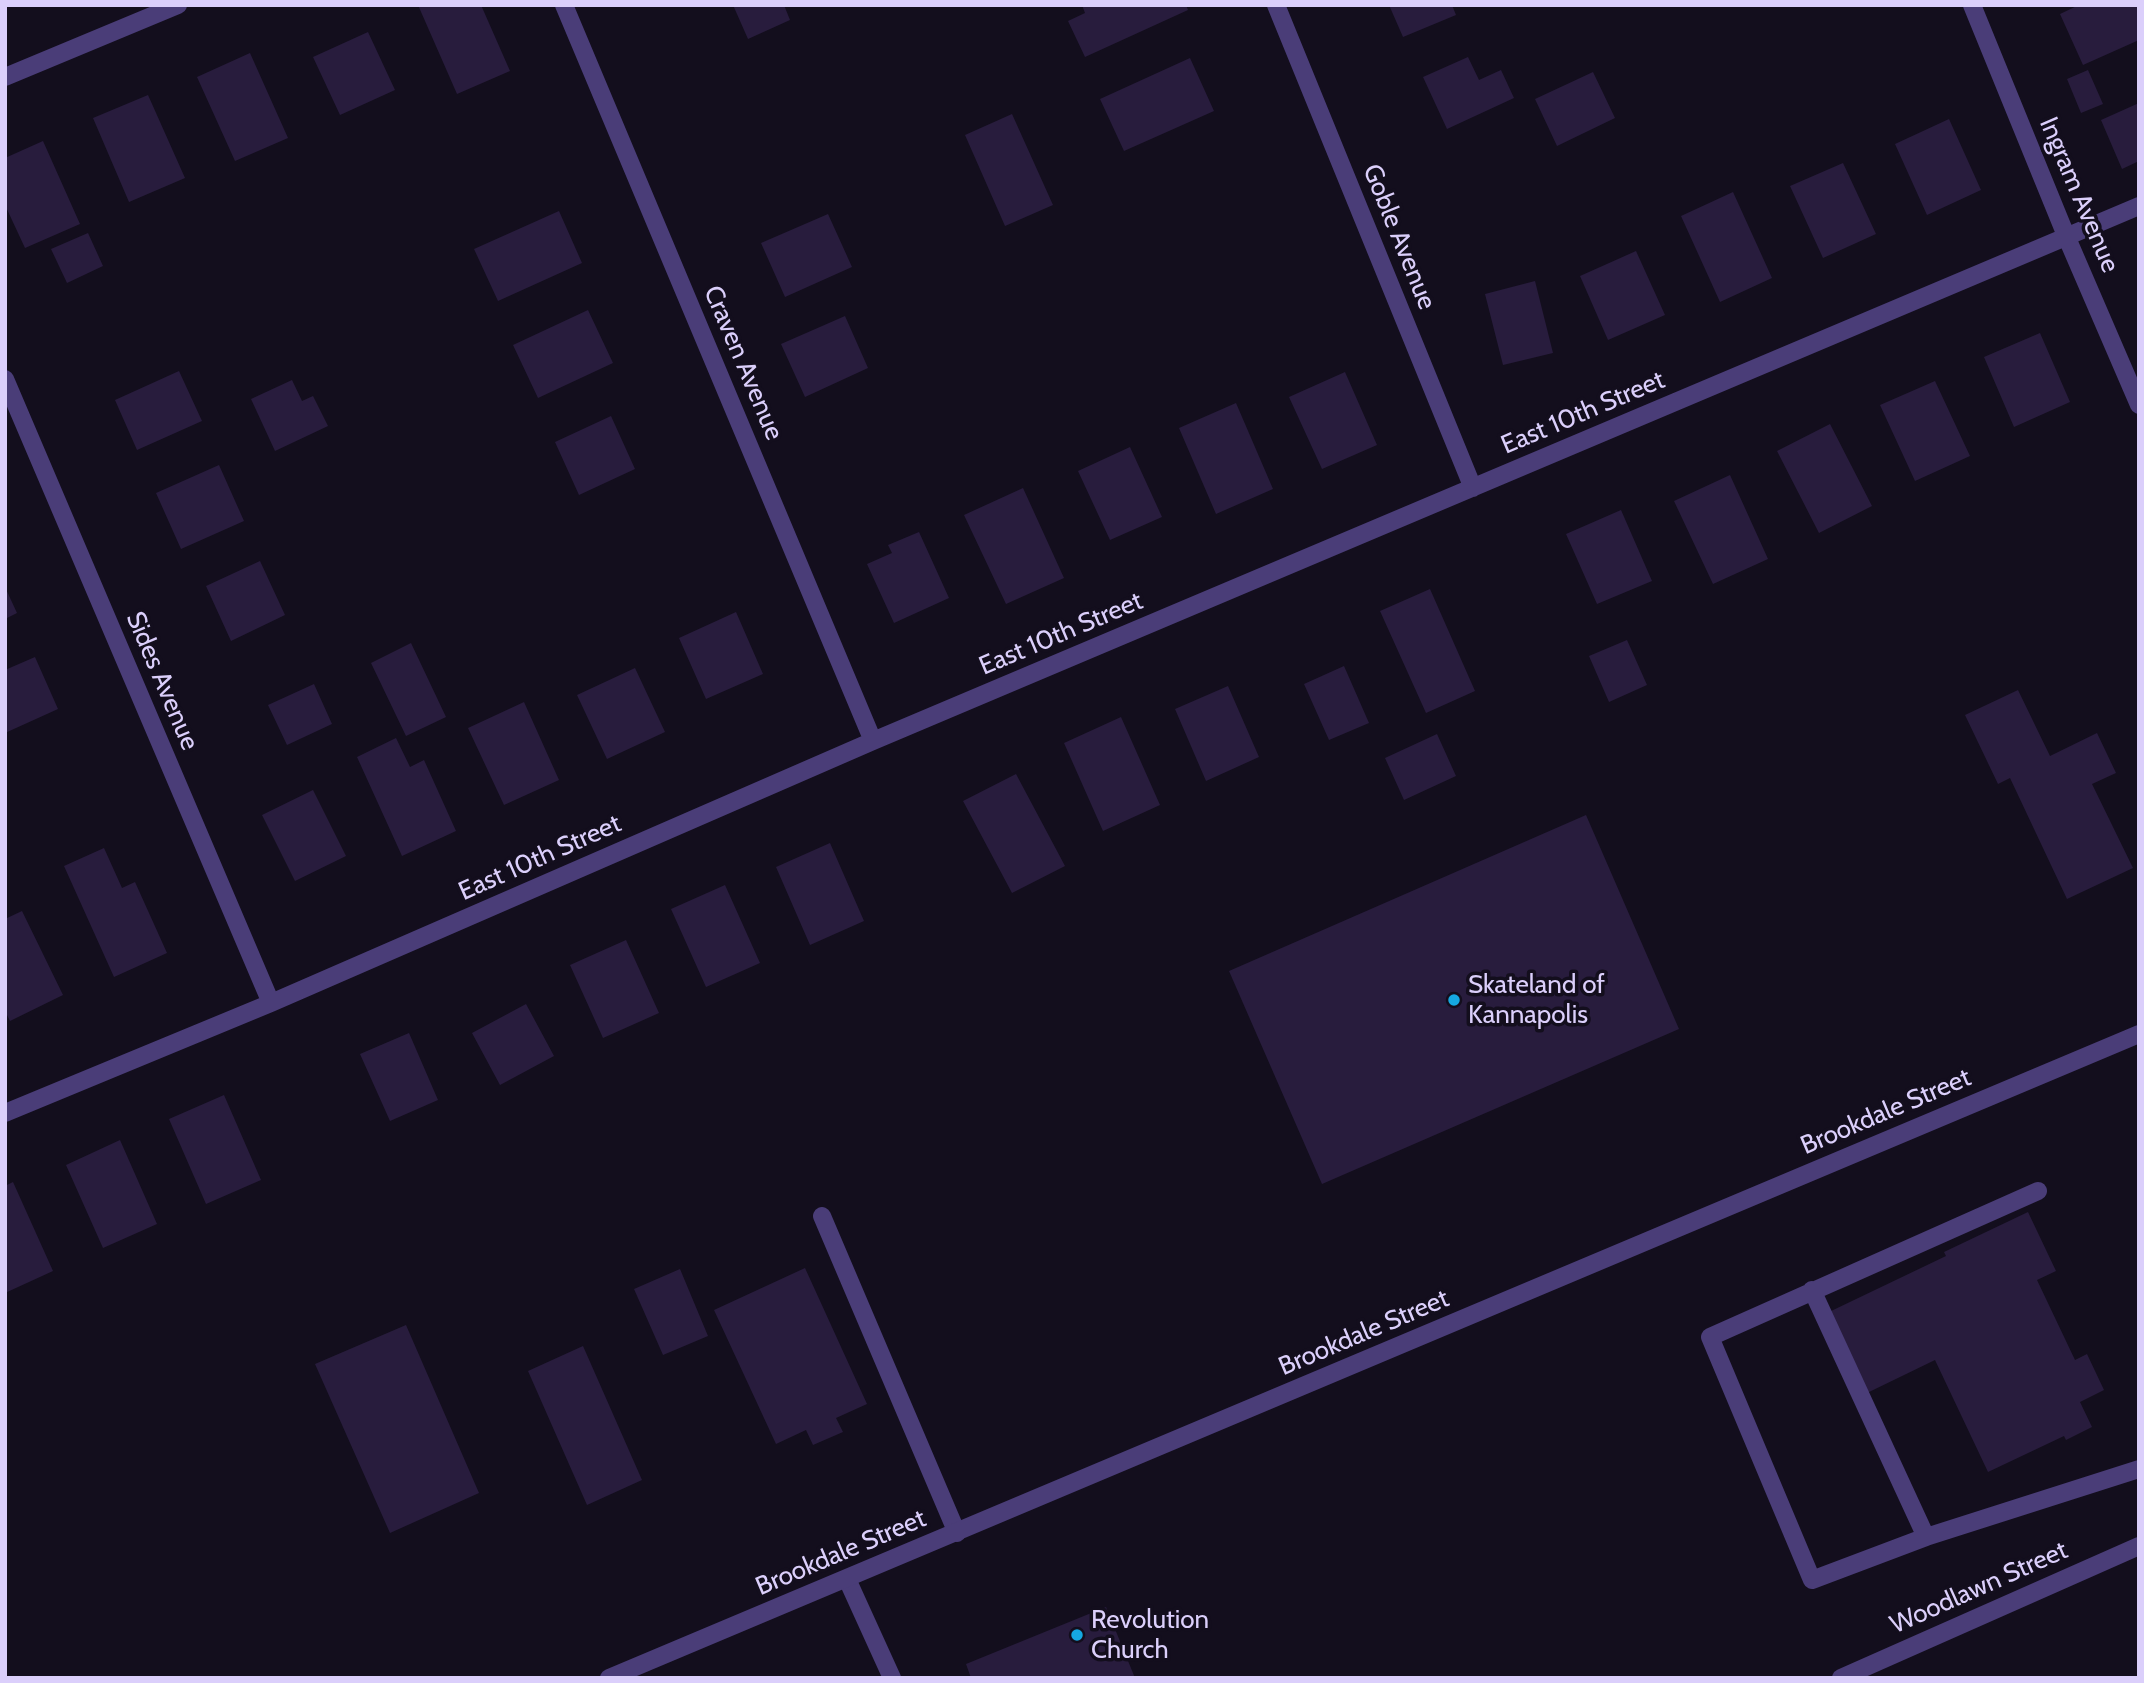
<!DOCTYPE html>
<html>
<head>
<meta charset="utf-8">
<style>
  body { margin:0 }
  #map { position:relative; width:2144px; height:1683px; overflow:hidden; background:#130e1d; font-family:Cabin,sans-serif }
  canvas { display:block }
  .frame { position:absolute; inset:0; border:7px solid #dbcffb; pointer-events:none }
</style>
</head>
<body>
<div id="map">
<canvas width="2144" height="1683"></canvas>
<div class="frame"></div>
</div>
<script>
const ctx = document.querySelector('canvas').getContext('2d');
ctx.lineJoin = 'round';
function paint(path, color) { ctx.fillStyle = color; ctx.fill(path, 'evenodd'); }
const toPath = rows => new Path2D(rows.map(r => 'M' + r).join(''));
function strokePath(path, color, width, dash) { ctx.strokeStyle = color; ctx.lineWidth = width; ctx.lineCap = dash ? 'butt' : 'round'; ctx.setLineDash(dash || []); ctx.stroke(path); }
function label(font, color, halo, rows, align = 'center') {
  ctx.font = font + ' Cabin,sans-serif'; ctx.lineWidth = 7; ctx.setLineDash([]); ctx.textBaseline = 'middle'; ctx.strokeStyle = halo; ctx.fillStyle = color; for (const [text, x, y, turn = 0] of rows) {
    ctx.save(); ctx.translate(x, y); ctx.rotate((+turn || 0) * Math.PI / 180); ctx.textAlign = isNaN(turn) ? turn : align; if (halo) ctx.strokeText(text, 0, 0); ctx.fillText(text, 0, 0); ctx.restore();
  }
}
paint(toPath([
  [418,5,481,5,510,71,457,94],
  [733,5,784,5,790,20,748,39],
  [1082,5,1186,5,1188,10,1085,57,1068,21,1085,13],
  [1389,5,1452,5,1456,15,1403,37],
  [2079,5,2139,5,2139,40,2083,65,2060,14],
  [368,32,395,90,340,115,313,57],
  [250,53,288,138,235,161,197,77],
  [1468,57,1479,80,1501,70,1514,98,1447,129,1423,77],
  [1190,58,1214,111,1124,151,1100,99],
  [2088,70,2103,104,2081,113,2067,79],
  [1593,72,1615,118,1557,146,1535,99],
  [148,95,185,178,129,202,93,118],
  [2139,103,2139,161,2122,169,2101,120],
  [1012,114,1053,205,1005,226,965,135],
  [1949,119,1981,190,1927,215,1895,144],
  [43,141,80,224,25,248,5,205,5,158],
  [1843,163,1876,234,1823,258,1790,186],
  [1733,192,1772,278,1720,302,1681,216],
  [559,211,582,263,498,301,474,249],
  [828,214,852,267,785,297,761,243],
  [88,233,103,266,67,283,51,249],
  [1636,251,1665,315,1608,340,1580,276],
  [1535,281,1553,353,1503,365,1485,294],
  [588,310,613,363,538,398,513,345],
  [845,316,868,368,805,397,781,344],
  [2040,333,2070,402,2014,427,1984,357],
  [179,371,202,421,137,450,115,400],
  [1345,372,1377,445,1322,469,1289,397],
  [292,380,302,401,313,396,328,426,275,451,251,399],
  [1935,381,1970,456,1915,481,1880,405],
  [1236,403,1273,489,1216,514,1179,428],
  [611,416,635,469,579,495,555,442],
  [1830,424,1872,506,1819,533,1777,451],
  [1130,447,1162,517,1110,540,1078,471],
  [219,465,244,521,181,549,156,493],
  [1730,475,1768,559,1713,584,1674,501],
  [1023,488,1064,578,1006,604,964,515],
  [1621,510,1652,581,1597,604,1566,534],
  [919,532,949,598,894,623,867,564,892,553,888,545],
  [260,561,285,615,231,641,206,586],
  [5,587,17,613,5,619],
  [1430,589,1475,691,1426,713,1380,611],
  [736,612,763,674,706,699,679,638],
  [1627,640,1647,685,1609,702,1589,656],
  [411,643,446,717,406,736,371,663],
  [35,657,58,709,5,733,5,670],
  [1344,666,1369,723,1329,740,1304,684],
  [635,668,665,732,607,759,577,695],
  [314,684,332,724,287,745,268,705],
  [1228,686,1259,757,1206,781,1175,709],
  [2018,690,2050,756,2097,733,2116,773,2092,784,2133,868,2067,899,2010,778,1998,784,1965,715],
  [524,702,559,780,504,805,468,728],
  [1121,717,1160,805,1103,831,1064,743],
  [1437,734,1456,776,1404,800,1385,758],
  [396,738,410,767,424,760,456,831,402,856,357,757],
  [1016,774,1065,866,1012,893,963,801],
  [313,790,346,856,295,881,262,815],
  [1586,815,1679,1029,1322,1184,1229,971],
  [830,843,864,921,810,945,776,867],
  [104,848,122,888,135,882,167,953,114,977,64,866],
  [725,885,760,963,706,987,671,909],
  [22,911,63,995,10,1021,5,1011,5,919],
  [626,940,659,1013,603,1038,570,965],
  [526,1004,554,1056,500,1085,472,1033],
  [409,1033,438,1100,390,1121,360,1054],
  [224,1095,261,1180,206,1204,169,1119],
  [120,1140,157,1224,103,1248,66,1165],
  [13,1182,53,1271,5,1293,5,1186],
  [2028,1212,2056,1271,2037,1280,2075,1360,2087,1354,2104,1390,2080,1402,2092,1427,2066,1440,2064,1436,1988,1472,1935,1360,1867,1393,1829,1312,1946,1256,1944,1252],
  [805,1268,867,1404,836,1418,843,1432,813,1445,806,1430,776,1444,714,1310],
  [680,1269,708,1336,663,1355,634,1289],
  [406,1325,479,1493,390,1533,315,1364],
  [583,1346,642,1480,587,1505,528,1371],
  [1106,1607,1135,1678,971,1678,966,1664]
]), '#281c3d');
strokePath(toPath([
  [2038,1191,1710,1337,1812,1580,1926,1537,2139,1469],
  [822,1216,957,1533],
  [1812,1290,1926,1537],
  [847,1579,892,1678]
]), '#4a3d78', 18);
strokePath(toPath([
  [564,5,873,741],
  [1276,5,1473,488],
  [1972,5,2067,238,2139,405],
  [5,77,178,5],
  [5,379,271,1003],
  [5,1113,271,1003,873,741,2139,206],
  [609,1678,2139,1034],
  [1841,1678,2139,1546]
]), '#4a3d78', 18);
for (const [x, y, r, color] of [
  [1454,1000,7,"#15a8e1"],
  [1077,1635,7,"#15a8e1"]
]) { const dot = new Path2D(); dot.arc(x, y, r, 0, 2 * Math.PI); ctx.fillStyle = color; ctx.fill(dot); strokePath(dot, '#130e1d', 2.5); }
label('26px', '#dbcffb', '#130e1d', [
  ["Ingram Avenue",2079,195,67],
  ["Goble Avenue",1399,237,68],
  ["Craven Avenue",743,363,67],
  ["East 10th Street",1583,413,-23],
  ["East 10th Street",1061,634,-23],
  ["Sides Avenue",162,681,67],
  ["East 10th Street",540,858,-24],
  ["Brookdale Street",1886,1112,-23],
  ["Brookdale Street",1364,1333,-23],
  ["Brookdale Street",841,1553,-23],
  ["Woodlawn Street",1979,1588,-24]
]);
label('26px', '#dbcffb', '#130e1d', [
  ["Skateland of",1468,985],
  ["Kannapolis",1468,1015],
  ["Revolution",1091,1620],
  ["Church",1091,1650]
], 'left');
</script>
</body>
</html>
